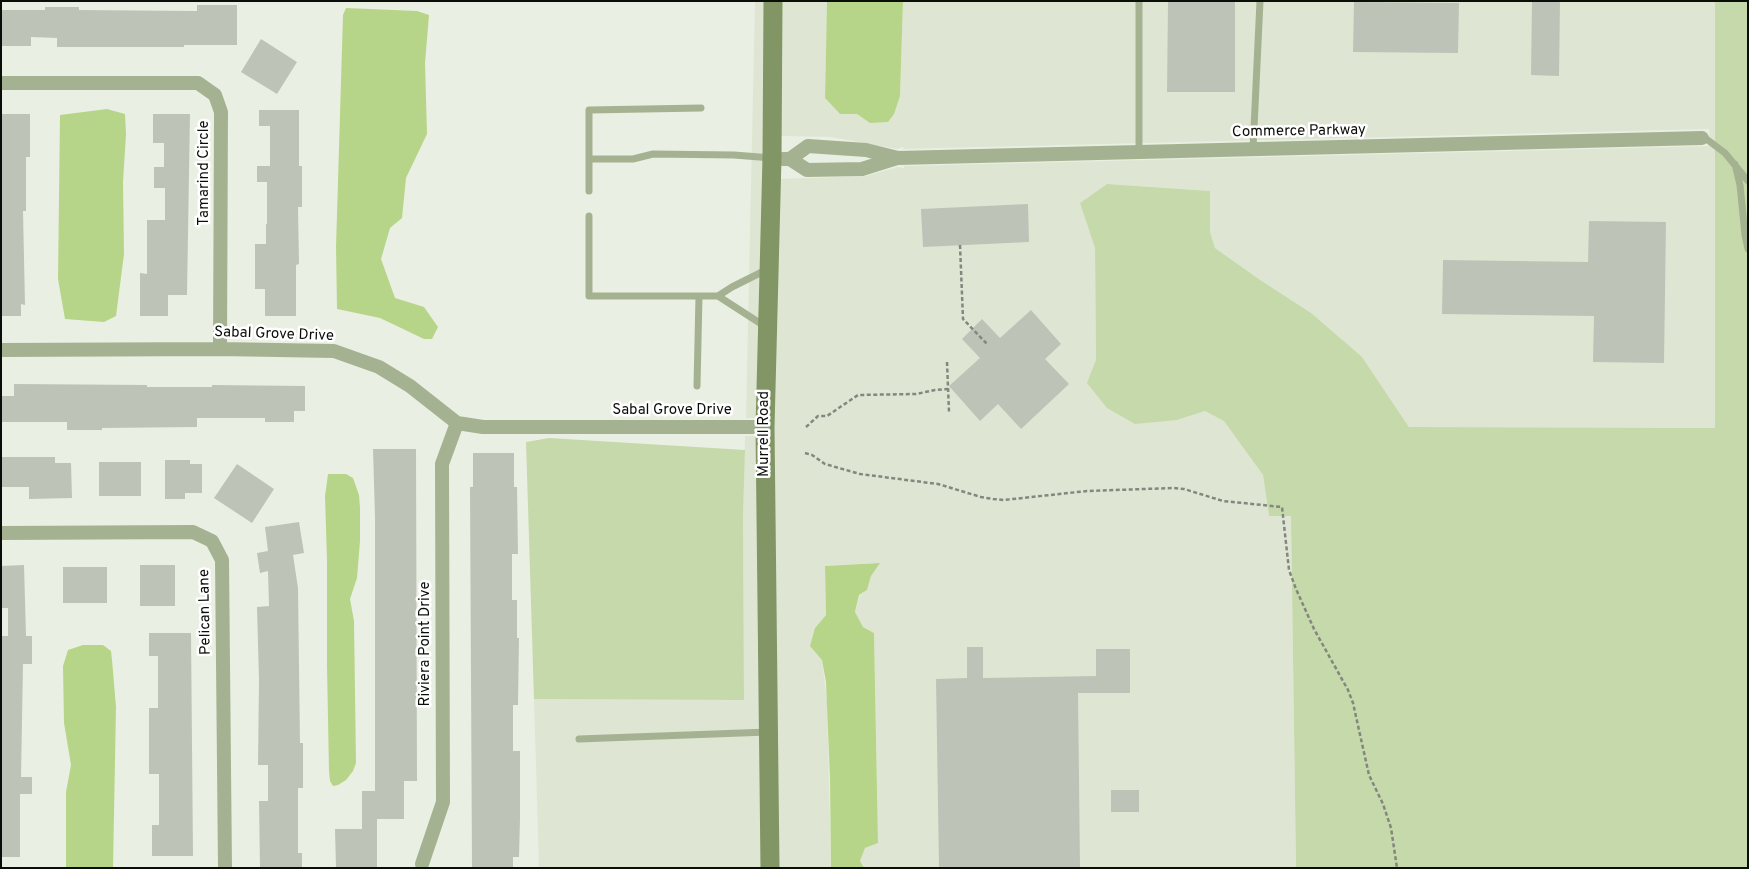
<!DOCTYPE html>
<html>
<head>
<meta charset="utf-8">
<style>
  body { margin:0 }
  #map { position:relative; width:1749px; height:869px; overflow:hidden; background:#eaefe3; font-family:Overpass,sans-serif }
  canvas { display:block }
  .frame { position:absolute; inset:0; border:2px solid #0b0d09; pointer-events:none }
</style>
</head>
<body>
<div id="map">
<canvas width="1749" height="869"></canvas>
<div class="frame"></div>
</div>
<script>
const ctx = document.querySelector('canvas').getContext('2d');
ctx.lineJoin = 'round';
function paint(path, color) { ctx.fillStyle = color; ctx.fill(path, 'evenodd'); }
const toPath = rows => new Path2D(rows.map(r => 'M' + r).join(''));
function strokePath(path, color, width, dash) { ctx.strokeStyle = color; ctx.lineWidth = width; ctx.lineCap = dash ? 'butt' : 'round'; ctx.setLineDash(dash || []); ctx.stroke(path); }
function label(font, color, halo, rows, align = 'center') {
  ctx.font = font + ' Overpass,sans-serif'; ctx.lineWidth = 5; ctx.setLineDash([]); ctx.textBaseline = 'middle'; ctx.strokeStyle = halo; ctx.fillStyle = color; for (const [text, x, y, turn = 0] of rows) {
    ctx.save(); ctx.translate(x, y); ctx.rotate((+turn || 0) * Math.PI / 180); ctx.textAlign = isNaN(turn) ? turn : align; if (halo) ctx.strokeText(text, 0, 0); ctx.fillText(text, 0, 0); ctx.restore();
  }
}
paint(toPath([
  [755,1,765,1,764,170,757,418,746,418],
  [781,1,827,1,825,98,840,114,857,114,900,96,903,1,1715,1,1715,428,1409,427,1362,357,1215,248,1210,232,1210,191,1107,184,1080,203,1095,248,1096,360,1177,420,1205,411,1225,421,1263,475,1269,516,1291,516,1296,868,864,868,860,861,865,848,878,843,874,633,863,627,855,612,860,595,867,590,871,576,879,563,825,566,826,615,815,628,822,660,827,700,831,868,778,868,773,427,779,179,866,176,898,167,904,168,904,166,1710,146,1709,129,904,149,903,147,897,149,831,137,780,136],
  [745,436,757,436,762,868,539,868,534,699,744,700,743,515]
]), '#dee6d3');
paint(toPath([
  [1715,1,1748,1,1748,868,1296,868,1291,516,1269,516,1263,475,1224,421,1205,411,1177,420,1135,424,1107,408,1087,383,1096,360,1095,248,1080,203,1107,184,1210,191,1210,232,1215,248,1260,280,1311,313,1362,357,1409,427,1715,428],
  [549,438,745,450,743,515,744,700,534,699,526,442]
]), '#c6d9aa');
paint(toPath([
  [827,1,903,1,900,96,894,114,888,122,870,123,857,114,840,114,825,98],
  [346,8,417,11,429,15,425,63,427,134,406,178,402,218,390,228,381,259,395,298,424,307,438,327,432,339,424,339,380,318,337,309,336,247,343,15],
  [107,109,125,114,126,134,123,182,124,254,116,316,104,322,65,319,58,279,60,115],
  [328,474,346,474,353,478,359,495,360,508,360,541,357,578,350,599,354,621,356,763,353,771,346,780,338,785,333,786,330,781,329,771,327,666,327,560,325,496],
  [880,563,871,576,867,590,859,595,855,612,863,627,874,633,878,843,865,848,860,861,864,868,831,868,830,779,826,682,822,660,810,646,815,628,826,615,825,566],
  [83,645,103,645,111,651,112,660,116,707,113,868,66,868,66,792,71,765,64,723,63,666,68,650]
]), '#b7d588');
paint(toPath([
  [1168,1,1235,1,1235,92,1167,92],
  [1532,1,1560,1,1559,76,1531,75],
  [1354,2,1459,3,1458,53,1353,52],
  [197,5,237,5,237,45,184,45,184,47,57,47,57,38,31,37,31,46,1,46,1,10,45,10,45,7,79,7,79,10,197,11],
  [261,39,297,62,277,94,241,72],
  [259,110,299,110,299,166,302,166,302,207,298,207,299,264,296,265,296,316,265,316,265,289,255,289,255,244,266,244,266,224,267,224,267,182,257,182,257,166,270,166,270,126,259,126],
  [1,114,30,114,30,157,26,157,26,211,23,211,25,305,21,304,21,316,1,316],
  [153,114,190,114,187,295,168,295,168,316,140,316,140,273,147,274,147,220,165,220,165,188,154,188,154,167,164,167,164,143,153,143],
  [1028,204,1029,242,923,247,921,209],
  [1589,221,1666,222,1664,363,1593,362,1594,316,1442,314,1443,260,1588,262],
  [1031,310,1061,344,1045,359,1069,384,1021,429,998,404,980,421,949,386,980,358,962,339,982,319,1000,338],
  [14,384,147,385,147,387,212,387,212,385,305,386,305,411,294,411,294,422,265,422,265,418,197,418,197,427,102,428,102,430,67,430,67,422,1,422,1,396,14,396],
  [373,449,416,449,417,781,404,781,404,819,377,819,377,868,336,868,335,829,362,829,362,791,375,791,375,517],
  [473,453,514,453,514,487,517,487,518,554,512,554,512,600,517,600,517,638,519,638,518,705,513,705,513,751,520,751,520,819,519,857,513,857,513,868,472,868,470,487,473,487],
  [1,457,55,457,55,463,71,463,72,498,29,499,29,487,1,487],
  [165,460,190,460,190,464,202,464,202,493,185,493,185,499,165,499],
  [99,462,141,462,141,496,99,496],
  [237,464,274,489,252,523,214,498],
  [299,522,304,553,293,555,298,588,300,743,303,743,303,788,298,788,298,853,302,853,302,868,260,868,259,801,268,801,268,765,258,765,259,680,257,607,269,606,268,571,260,573,257,553,268,551,265,527],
  [24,565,26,636,32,636,32,664,23,664,21,777,32,777,32,794,20,794,20,857,1,857,1,636,8,636,8,608,1,608,1,566],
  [140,565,175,565,175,606,140,606],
  [63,567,107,567,107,603,63,603],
  [149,633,191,633,193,856,152,856,152,825,159,825,159,774,149,774,149,708,158,708,158,656,149,656],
  [967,647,983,647,983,678,1096,676,1096,649,1130,649,1130,693,1078,693,1080,868,939,868,936,679,967,678],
  [1111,790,1139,790,1139,812,1111,812]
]), '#bec3b7');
strokePath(toPath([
  [960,245,963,319,987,344],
  [947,362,949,412],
  [806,427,818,416,827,416,858,395,916,394,935,390,948,389],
  [805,453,812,455,825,464,860,474,938,484,981,497,993,499,1004,500,1087,491,1173,488,1184,489,1223,501,1282,507,1289,570,1296,589,1314,629,1348,690,1353,703,1369,775,1383,804,1391,828,1397,868]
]), '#83877e', 2.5, [4, 2.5]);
strokePath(toPath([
  [1139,1,1139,152],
  [701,108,589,110,589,159,633,159,653,154,734,155,772,158],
  [1702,138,1705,138,1725,153,1748,181],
  [1253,149,1260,1],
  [589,159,589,191],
  [1735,164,1740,185,1745,235,1748,249],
  [589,216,589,296,718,296,732,287,766,270],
  [718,296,766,327],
  [697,386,699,296],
  [579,739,768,732]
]), '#a5b291', 7);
strokePath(toPath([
  [1,83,198,83,215,95,221,112,220,349],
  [783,159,790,159,807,170,862,169,897,158],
  [790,159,808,146,866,150,898,158,1702,138],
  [1,350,220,349,334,351,379,367,410,386,457,423,483,427,765,427],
  [1,533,193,532,212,541,222,560,225,868],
  [422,864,443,802,442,464,457,423]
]), '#a5b291', 14);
strokePath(toPath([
  [770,868,765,427,772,158,773,1]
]), '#829564', 19);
label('15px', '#0b0d09', '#fff', [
  ["Commerce Parkway",1299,132,-1],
  ["Tamarind Circle",205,173,-90],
  ["Sabal Grove Drive",274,335,2],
  ["Sabal Grove Drive",672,411],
  ["Murrell Road",765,434,-90],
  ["Pelican Lane",206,612,-91],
  ["Riviera Point Drive",426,644,-90]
]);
</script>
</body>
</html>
